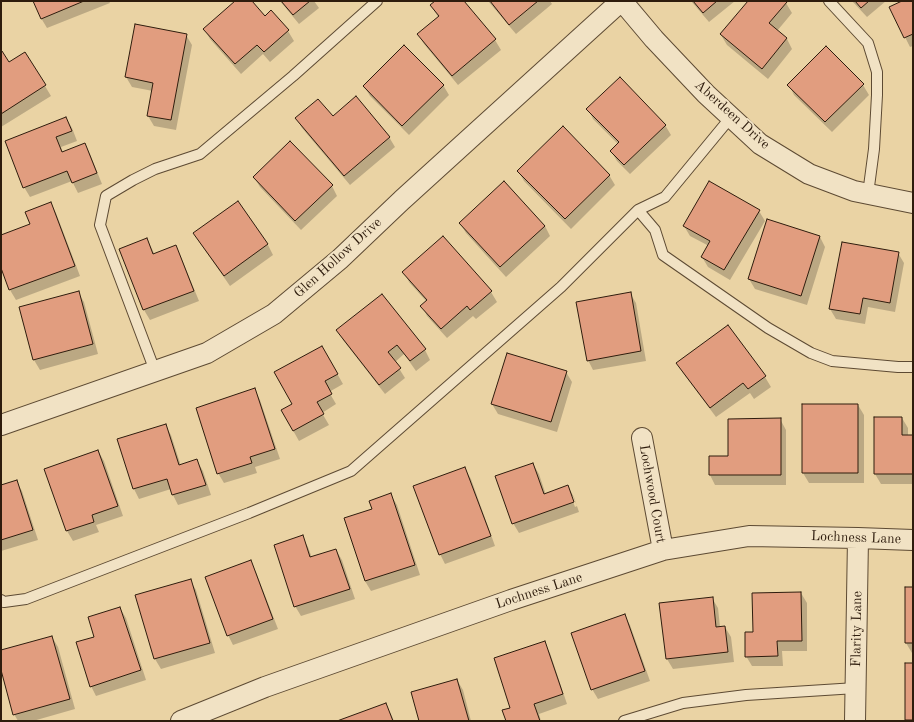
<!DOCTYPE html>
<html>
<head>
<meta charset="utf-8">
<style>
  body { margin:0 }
  #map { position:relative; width:914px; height:722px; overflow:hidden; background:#ead3a4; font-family:"Old Standard TT",serif }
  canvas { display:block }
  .frame { position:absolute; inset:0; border:2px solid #2e1c0d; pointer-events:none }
</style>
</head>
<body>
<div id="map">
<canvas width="914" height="722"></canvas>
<div class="frame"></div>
</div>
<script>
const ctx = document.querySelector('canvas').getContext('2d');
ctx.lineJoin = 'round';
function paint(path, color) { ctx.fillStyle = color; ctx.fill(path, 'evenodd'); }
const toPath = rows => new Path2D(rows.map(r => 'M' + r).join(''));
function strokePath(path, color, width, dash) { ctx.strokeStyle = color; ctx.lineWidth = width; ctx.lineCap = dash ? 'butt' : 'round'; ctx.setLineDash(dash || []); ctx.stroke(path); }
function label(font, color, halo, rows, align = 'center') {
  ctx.font = font + ' "Old Standard TT",serif'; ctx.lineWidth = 4; ctx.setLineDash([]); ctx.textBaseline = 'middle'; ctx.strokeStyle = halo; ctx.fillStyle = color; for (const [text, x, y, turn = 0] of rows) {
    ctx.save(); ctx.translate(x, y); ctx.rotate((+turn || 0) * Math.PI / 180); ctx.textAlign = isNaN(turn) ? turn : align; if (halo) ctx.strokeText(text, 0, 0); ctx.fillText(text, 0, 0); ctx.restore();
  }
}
paint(toPath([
  [35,1,109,1,110,3,47,28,41,18],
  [236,1,251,1,265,17,271,12,288,31,294,41,270,62,263,54,241,74,210,39,204,29],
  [280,1,314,1,319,8,299,24],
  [436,1,463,1,495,40,501,50,458,85,424,44,418,34,438,17,431,5],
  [488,1,550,1,552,4,516,34],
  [691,1,735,1,709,22],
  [750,1,784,1,786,3,792,13,777,31,787,39,792,49,768,79,727,45,721,35],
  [852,1,886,1,867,17],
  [904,1,913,1,913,46,910,47,905,37],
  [186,35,192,45,176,130,154,126,148,116,153,91,132,87,126,77],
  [1,53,9,63,45,86,51,96,1,127],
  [443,85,449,95,409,135,370,96,364,86],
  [789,85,863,85,869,95,832,132,794,95],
  [588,109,665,125,671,135,630,174,617,161,611,151,618,144,593,119],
  [332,117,389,137,395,147,350,185,302,128,296,118],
  [66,118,72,128,77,141,61,147,63,153,84,144,90,154,102,184,78,193,72,181,30,197,24,187],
  [518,171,609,175,615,185,571,229,524,181],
  [254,177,332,186,337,196,301,230,260,187],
  [51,203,56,213,80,276,16,300,10,290,1,265,1,236,31,225],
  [237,203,268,245,273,255,230,286,200,243,194,233],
  [759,211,765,221,730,280,708,267,702,257,709,246,690,236,684,226],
  [460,223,545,226,550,236,506,277,466,233],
  [820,237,825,247,807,305,755,289,749,279],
  [147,239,155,255,176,247,181,257,199,301,150,320,144,310,121,249],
  [898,253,904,263,895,312,868,307,865,324,836,319,830,309],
  [404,272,491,292,497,302,476,319,473,316,447,338,427,316,422,306,426,301,409,282],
  [78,292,84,302,98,354,40,370,34,360,20,308],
  [630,293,636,303,646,361,593,370,588,360],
  [727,326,765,377,771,387,754,399,750,393,716,417,683,373,677,363],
  [337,330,425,350,430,360,416,371,404,354,395,362,405,378,385,394,343,340],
  [322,347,343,384,329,392,336,404,322,413,329,425,299,441,282,411,293,405],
  [566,372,572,382,557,432,498,414,492,404],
  [255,390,260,400,280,459,255,467,257,473,224,483,218,473],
  [858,405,864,415,864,483,809,483,803,473],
  [902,418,908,428,908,436,913,436,913,484,881,484,875,474],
  [780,419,786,430,786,485,715,485,710,475,729,457],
  [165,425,171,435,181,466,197,461,203,471,211,495,178,505,173,495,171,489,139,499,134,489,118,440],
  [98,451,104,461,123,516,96,525,99,532,73,541,67,531,45,469],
  [533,464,539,474,546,495,568,487,574,497,579,512,519,533,513,523],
  [571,496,573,496,577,506,575,507],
  [465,469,471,479,495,546,445,564,440,554],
  [16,481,22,491,38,540,1,551,1,486],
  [391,495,397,505,420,575,371,591,365,581,345,519,373,510],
  [302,537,308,547,312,558,336,550,342,560,355,599,301,616,295,606],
  [251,562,256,572,278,629,233,645,228,635],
  [190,580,196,590,215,653,161,669,155,659,136,596],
  [913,588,913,653,912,653,906,643],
  [801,593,807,603,807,651,782,651,783,666,752,666,746,656,754,633],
  [712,598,718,608,720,627,725,627,731,637,734,662,673,669,667,659],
  [120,608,126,618,146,680,96,696,91,686,95,637],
  [624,615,630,625,650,681,598,699,592,689],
  [52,637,58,647,75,709,33,721,18,721,14,714,1,667,1,651],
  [544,643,550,653,567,704,539,714,541,721,507,721,511,709],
  [457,680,463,690,471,721,420,721],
  [385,704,391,714,394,721,340,721]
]), '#0003');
const building = toPath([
  [33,1,84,1,41,19,33,1],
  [235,1,252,1,265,16,271,10,289,30,264,52,257,45,235,64,203,29,235,1],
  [281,1,310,1,293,15,281,1],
  [435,1,464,1,496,39,452,76,417,34,439,16,430,5,435,1],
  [490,1,538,1,509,25,490,1],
  [693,1,717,1,703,13,693,1],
  [748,1,785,1,787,2,769,23,787,38,762,69,720,34,748,1],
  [855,1,869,1,861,8,855,1],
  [902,1,913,1,913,34,904,38,889,7,902,1],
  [135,24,187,34,171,120,147,116,153,83,125,77,135,24],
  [404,45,444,85,402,126,363,86,404,45],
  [826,46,864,84,825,122,787,85,826,46],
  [1,51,2,51,9,62,25,52,46,85,1,114,1,51],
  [620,77,666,125,624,165,610,151,619,142,586,109,620,77],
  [356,96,390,137,344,176,295,118,318,99,333,116,356,96],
  [66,117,72,131,56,137,62,152,85,143,97,173,72,183,67,171,23,188,5,141,66,117],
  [563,126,610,175,565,219,517,171,563,126],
  [290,141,333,185,295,221,253,177,290,141],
  [504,181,545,226,500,267,459,223,504,181],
  [709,181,760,210,724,270,701,257,710,241,683,226,709,181],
  [238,201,268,244,224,276,193,233,238,201],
  [51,202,75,266,9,290,1,268,1,235,30,224,25,212,51,202],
  [767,219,820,236,801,296,748,279,767,219],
  [443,236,492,291,470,310,467,306,441,329,420,306,427,300,402,272,443,236],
  [147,238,153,254,176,245,194,291,143,310,119,249,147,238],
  [842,242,899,252,890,303,863,298,860,314,829,309,842,242],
  [79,291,93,344,33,360,19,307,79,291],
  [631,292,641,351,587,361,576,302,631,292],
  [382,294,426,349,410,361,397,345,388,352,401,368,379,385,336,330,382,294],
  [728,325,766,376,748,389,743,383,710,408,676,363,728,325],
  [322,346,338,374,325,381,332,394,317,402,324,414,293,431,281,410,292,404,274,372,322,346],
  [507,353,567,371,551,422,491,404,507,353],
  [255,388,275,449,250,457,252,463,217,474,196,408,255,388],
  [802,404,858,404,858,473,802,473,802,404],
  [874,417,902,417,902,435,913,435,913,474,874,474,874,417],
  [781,418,781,475,709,475,709,456,728,456,728,419,781,418],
  [166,424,179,465,197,459,206,485,172,495,167,479,133,489,117,439,166,424],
  [98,450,118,506,92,515,94,522,66,531,44,469,98,450],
  [533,463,544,494,568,485,574,502,512,524,495,476,533,463],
  [465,467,491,536,439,555,413,486,465,467],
  [17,480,33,530,1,540,1,485,17,480],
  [391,493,415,565,365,581,344,518,372,509,369,501,391,493],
  [303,535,310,557,336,549,350,589,294,607,274,545,303,535],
  [251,560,273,619,227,636,205,577,251,560],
  [191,579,210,643,154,659,135,595,191,579],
  [905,587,913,587,913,643,905,643,905,587],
  [801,592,802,641,777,641,778,656,745,657,745,632,753,632,752,593,801,592],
  [713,597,716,627,725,626,728,652,666,659,659,603,713,597],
  [120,607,141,670,90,687,76,642,94,637,88,617,120,607],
  [625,614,645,671,591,690,571,633,625,614],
  [52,636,70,699,13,715,1,670,1,650,52,636],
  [545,641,563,694,534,704,540,721,506,721,502,710,510,708,494,658,545,641],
  [905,663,913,663,913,720,905,720,905,663],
  [457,679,469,721,419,721,411,692,457,679],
  [386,703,393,721,337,721,386,703]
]);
paint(building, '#e19d7f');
strokePath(building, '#2e1c0d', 1);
const lane = toPath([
  [829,1,868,43,877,72,877,95,874,149,868,194],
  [731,117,665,197,638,210,655,230,663,255,768,328,811,353,832,361,898,367,913,367],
  [155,371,100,225,106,196,133,180,155,169,200,154,293,76,377,1],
  [1,600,4,602,26,599,249,513,351,471,561,287,638,210],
  [624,721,683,703,746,695,856,688]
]);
const street = toPath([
  [622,1,654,39,706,94,760,144,809,174,854,191,913,203],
  [1,425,207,353,274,314,340,259,402,200,621,1],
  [642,438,663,550],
  [181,721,265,687,511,600,663,550,749,536,858,538,913,540],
  [855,721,858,538]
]);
strokePath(lane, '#5d4a33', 12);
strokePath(street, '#5d4a33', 22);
strokePath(lane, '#f1e2c4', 10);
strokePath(street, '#f1e2c4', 20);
label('14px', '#2e1c0d', '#f1e2c4', [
  ["Aberdeen Drive",732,115,42],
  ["Glen Hollow Drive",338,258,-42],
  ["Lochwood Court",652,494,80],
  ["Lochness Lane",856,538,2],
  ["Lochness Lane",539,591,-18],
  ["Flarity Lane",857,629,-89]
]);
</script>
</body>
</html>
